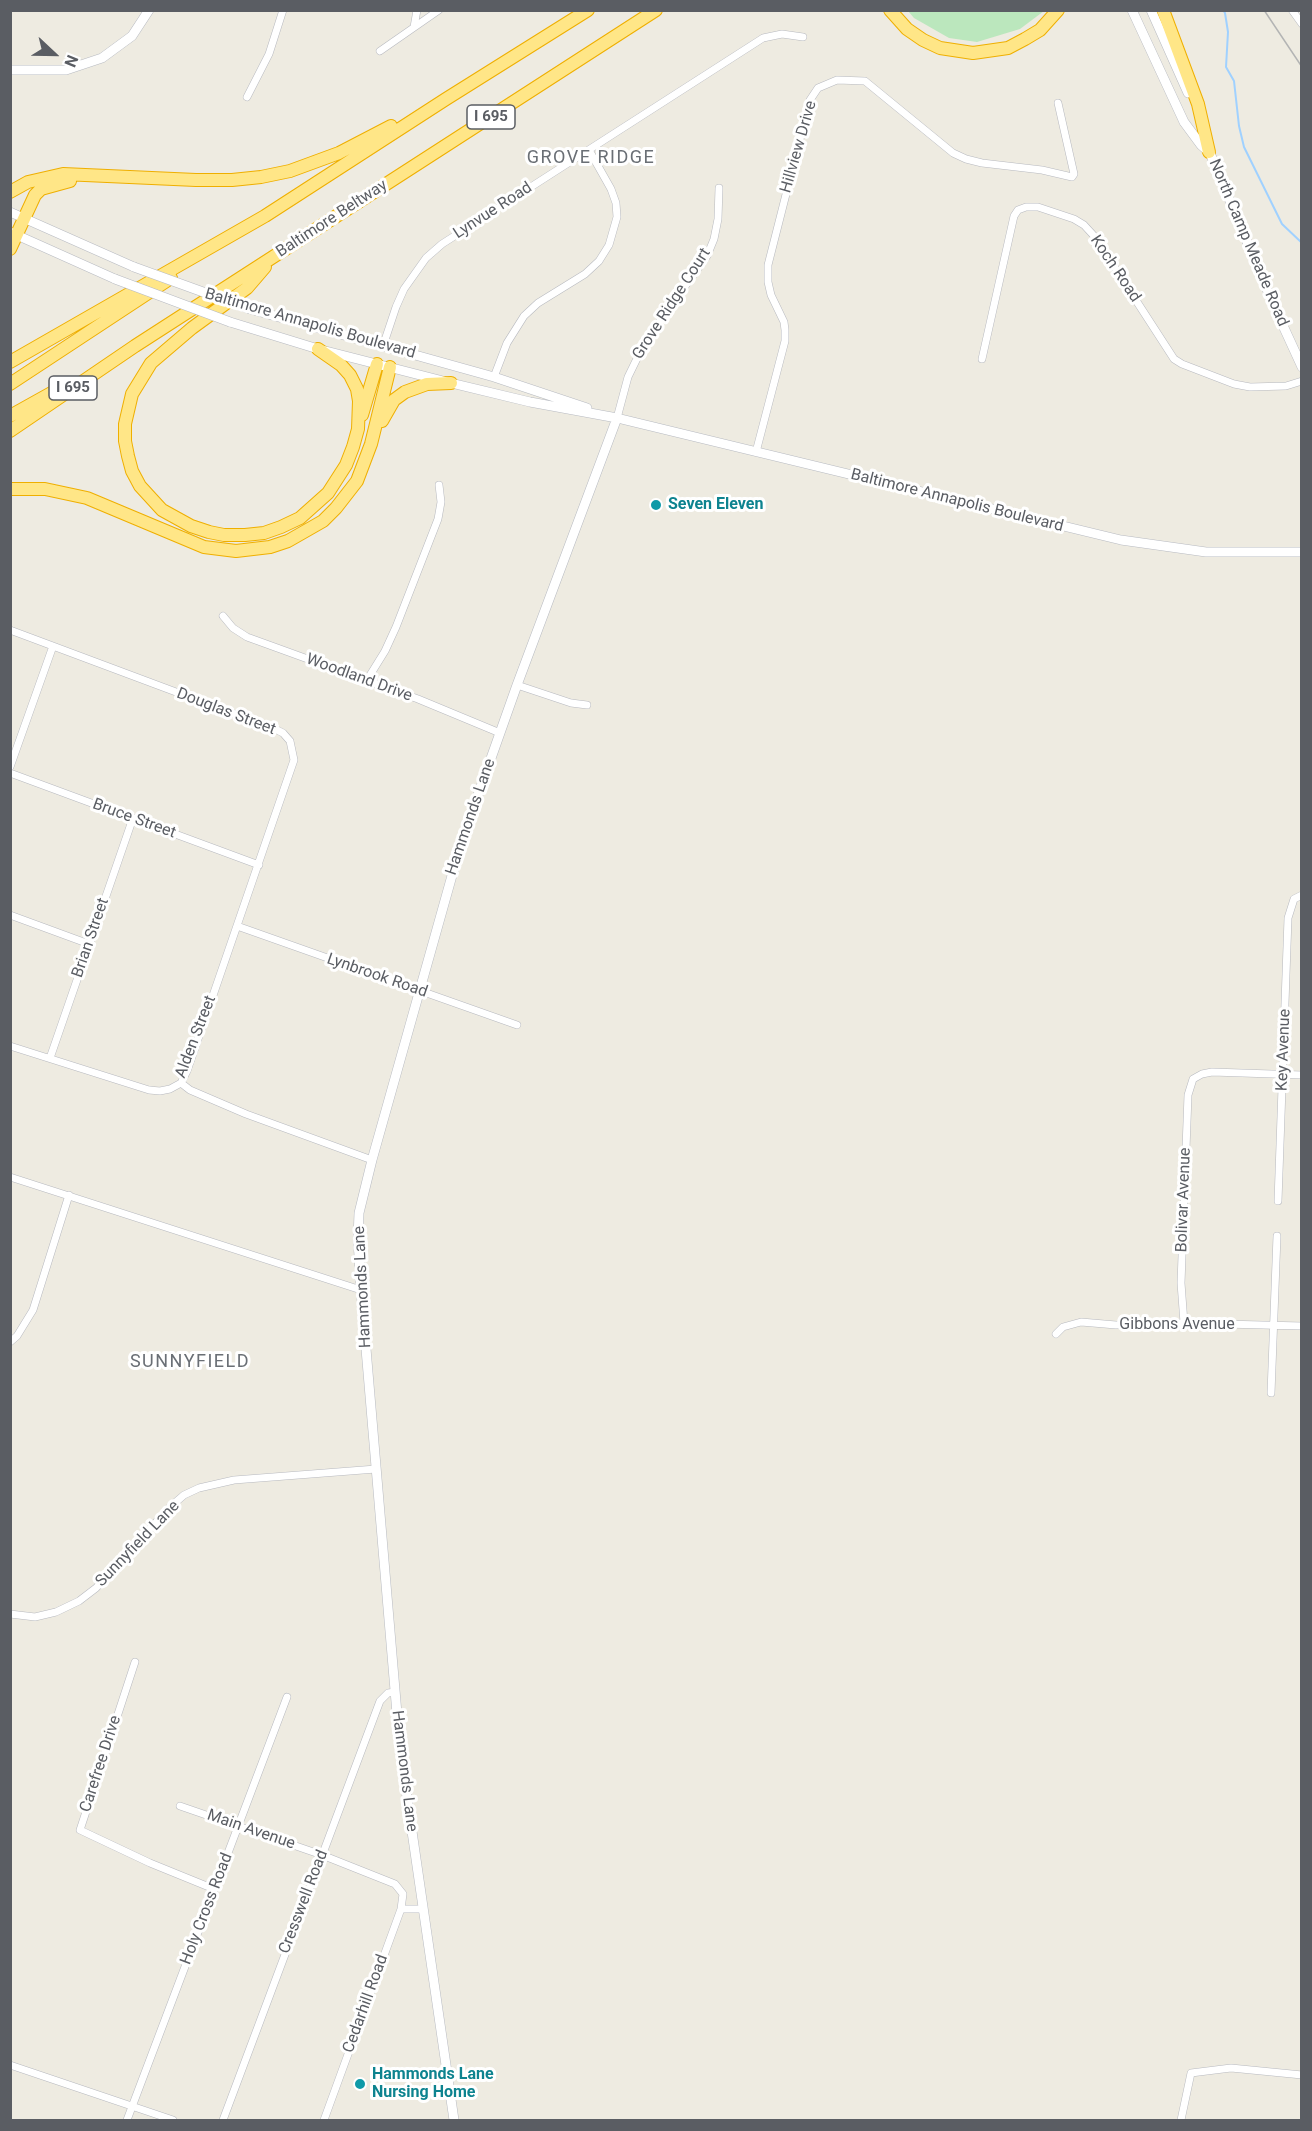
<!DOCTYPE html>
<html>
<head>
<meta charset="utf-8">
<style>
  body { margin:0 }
  #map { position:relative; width:1312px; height:2131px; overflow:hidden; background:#eeebe1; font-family:Roboto,sans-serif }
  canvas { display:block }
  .frame { position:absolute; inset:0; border:12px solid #5a5d63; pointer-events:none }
  .north { position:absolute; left:24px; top:24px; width:60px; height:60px; -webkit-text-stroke:4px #fff; paint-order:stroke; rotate:112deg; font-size:16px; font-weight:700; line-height:24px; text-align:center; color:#5a5d63 }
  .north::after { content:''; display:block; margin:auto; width:21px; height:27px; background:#5a5d63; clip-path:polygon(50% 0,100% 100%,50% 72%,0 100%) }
</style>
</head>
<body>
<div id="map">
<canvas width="1312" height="2131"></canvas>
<div class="frame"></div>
<div class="north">N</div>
</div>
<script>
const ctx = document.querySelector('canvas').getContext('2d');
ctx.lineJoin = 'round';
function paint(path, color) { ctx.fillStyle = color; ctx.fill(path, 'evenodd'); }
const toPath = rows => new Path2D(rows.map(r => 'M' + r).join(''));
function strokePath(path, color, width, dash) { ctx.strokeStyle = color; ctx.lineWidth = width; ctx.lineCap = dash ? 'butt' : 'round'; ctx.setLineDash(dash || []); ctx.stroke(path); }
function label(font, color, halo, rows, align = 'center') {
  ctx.font = font + ' Roboto,sans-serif'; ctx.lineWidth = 6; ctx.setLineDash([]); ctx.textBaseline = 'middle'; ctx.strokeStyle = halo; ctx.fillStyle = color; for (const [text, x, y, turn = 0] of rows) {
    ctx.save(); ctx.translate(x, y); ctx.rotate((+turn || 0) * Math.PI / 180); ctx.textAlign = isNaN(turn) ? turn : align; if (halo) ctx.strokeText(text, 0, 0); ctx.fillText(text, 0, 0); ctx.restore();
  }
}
paint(toPath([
  [908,11,1044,11,1020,29,977,42,949,38,914,18]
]), '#bbe7bd');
strokePath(toPath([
  [1223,10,1225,13,1228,32,1226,67,1234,81,1239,126,1244,147,1282,224,1302,243]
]), '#a0d1ff', 2);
const street = toPath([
  [1292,10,1302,24],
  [414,27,417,10],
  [380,51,439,10],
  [247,97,269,54,283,10],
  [383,346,396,307,404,289,426,258,442,244,763,38,782,34,803,37],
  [982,359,1014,216,1018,210,1026,207,1038,207,1074,219,1084,225,1095,237,1174,359,1182,364,1234,384,1250,387,1286,386,1302,381],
  [494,377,507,343,524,316,538,303,585,274,599,261,609,245,617,217,616,203,611,189,589,150],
  [617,418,628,377,646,340,707,256,714,239,718,219,719,188],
  [756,452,785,341,785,330,784,322,771,295,768,282,768,265,810,100,818,88,837,80,865,81,953,153,966,159,982,163,1042,170,1072,177,1074,174,1058,103],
  [223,616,233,628,247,637,418,699,500,733],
  [10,630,275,729,283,733,290,741,294,760,187,1071,181,1083,170,1089,160,1091,149,1090,10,1046],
  [367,680,385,651,396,627,438,519,441,502,439,485],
  [517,685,571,703,587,705],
  [10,767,53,646],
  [10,773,259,865],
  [10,915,89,944],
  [237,926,517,1025],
  [50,1058,133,818],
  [181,1083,190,1090,246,1114,372,1160],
  [10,1177,361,1290],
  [1278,1201,1288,918,1294,899,1302,895],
  [1184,1323,1181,1283,1188,1095,1193,1079,1202,1074,1212,1072,1302,1075],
  [1056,1334,1063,1327,1081,1322,1116,1325,1184,1323,1302,1326],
  [10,1342,17,1336,33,1310,69,1195],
  [1271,1393,1277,1236],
  [10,1614,35,1617,56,1612,79,1601,96,1588,169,1508,184,1495,199,1488,234,1480,376,1469],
  [135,1662,80,1830,150,1863,214,1889],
  [180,1806,322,1855,395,1884,403,1894,401,1909],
  [10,2065,173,2120],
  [127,2120,287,1697],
  [223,2120,380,1701,388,1693,395,1692],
  [324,2120,401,1909,423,1909],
  [1181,2120,1191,2073,1231,2068,1302,2075]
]);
const secondary = toPath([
  [1132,10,1184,122,1201,145,1209,152],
  [1151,10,1188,93],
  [10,70,66,70,102,58,132,36,149,10],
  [1207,146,1274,306,1302,367],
  [10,212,134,267],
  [10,232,115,279],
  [250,309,494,377,587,408],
  [230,322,318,349,451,383,530,402,617,418,1121,540,1206,552,1302,552],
  [454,2120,400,1749,361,1290,358,1239,359,1213,372,1160,462,840,517,685,617,418]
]);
const highway = toPath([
  [890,10,907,29,923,40,940,48,973,53,1008,48,1025,39,1040,30,1058,10],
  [1163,10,1198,104,1209,152],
  [10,192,28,182,63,174,196,180,232,180,261,177,290,171,339,153,391,126],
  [10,249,35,195,41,189,70,181],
  [265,267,247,288,192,328,151,363,132,394,125,424,125,441,128,456,132,471,140,486,162,510,191,526,209,532,224,535,245,535,264,533,281,527,300,518,328,493,346,465,353,447,358,429,359,401,357,389,350,375,341,365,318,349],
  [10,362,265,216,446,99,588,10],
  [10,384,171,278],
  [362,415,377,364],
  [10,416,62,387],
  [382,421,394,400,405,392,427,384,451,383],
  [10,431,135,346,656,10],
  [10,489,45,489,87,498,204,547,236,551,270,547,288,541,323,521,336,508,357,481,371,444,390,367]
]);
strokePath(street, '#b7b9bf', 8);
strokePath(secondary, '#b7bac1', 10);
strokePath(highway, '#efaf00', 14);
strokePath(street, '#fff', 7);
strokePath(secondary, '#fff', 9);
strokePath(highway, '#ffe687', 12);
strokePath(toPath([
  [1264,10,1302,67]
]), '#b3b4b4', 1.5);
const secondaryBridge = toPath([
  [134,267,250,309],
  [115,279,230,322]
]);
strokePath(secondaryBridge, '#b7bac1', 10, []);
strokePath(secondaryBridge, '#fff', 9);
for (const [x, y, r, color] of [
  [656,505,6,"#0f9aa8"],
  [360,2084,6,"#0f9aa8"]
]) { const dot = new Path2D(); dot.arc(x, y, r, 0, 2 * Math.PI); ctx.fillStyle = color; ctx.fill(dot); strokePath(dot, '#fff', 2); }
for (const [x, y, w] of [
  [491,117,48],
  [73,388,48]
]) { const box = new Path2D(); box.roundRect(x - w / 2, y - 12, w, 24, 4.5); ctx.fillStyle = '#fff'; ctx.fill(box); strokePath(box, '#5a5d63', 1.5); }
label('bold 15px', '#5a5d63', null, [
  ["I 695",491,117],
  ["I 695",73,388]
]);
label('16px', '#5a5d63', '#fff', [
  ["Hillview Drive",799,147,-74],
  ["Lynvue Road",493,211,-33],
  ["Baltimore Beltway",332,219,-33],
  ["North Camp Meade Road",1248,243,67],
  ["Koch Road",1115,269,56],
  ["Grove Ridge Court",672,304,-57],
  ["Baltimore Annapolis Boulevard",310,324,16],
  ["Baltimore Annapolis Boulevard",957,501,14],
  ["Woodland Drive",359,678,20],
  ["Douglas Street",226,712,21],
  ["Hammonds Lane",471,817,-71],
  ["Bruce Street",134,819,20],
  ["Brian Street",91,938,-71],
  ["Lynbrook Road",377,976,19],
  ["Alden Street",196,1037,-69],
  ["Key Avenue",1284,1050,-88],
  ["Bolivar Avenue",1184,1200,-88],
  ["Hammonds Lane",363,1287,-93],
  ["Gibbons Avenue",1177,1325],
  ["Sunnyfield Lane",138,1544,-46],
  ["Carefree Drive",101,1764,-72],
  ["Hammonds Lane",404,1771,83],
  ["Main Avenue",251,1830,19],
  ["Cresswell Road",304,1902,-69],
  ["Holy Cross Road",207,1909,-69],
  ["Cedarhill Road",366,2004,-70]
]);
label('bold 16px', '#0d838f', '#fff', [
  ["Seven Eleven",668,505],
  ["Hammonds Lane",372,2075],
  ["Nursing Home",372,2093]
], 'left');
ctx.letterSpacing = '1.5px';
label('18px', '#6a6f75', '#fff', [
  ["GROVE RIDGE",591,158],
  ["SUNNYFIELD",190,1362]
]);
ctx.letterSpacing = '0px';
</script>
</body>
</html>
